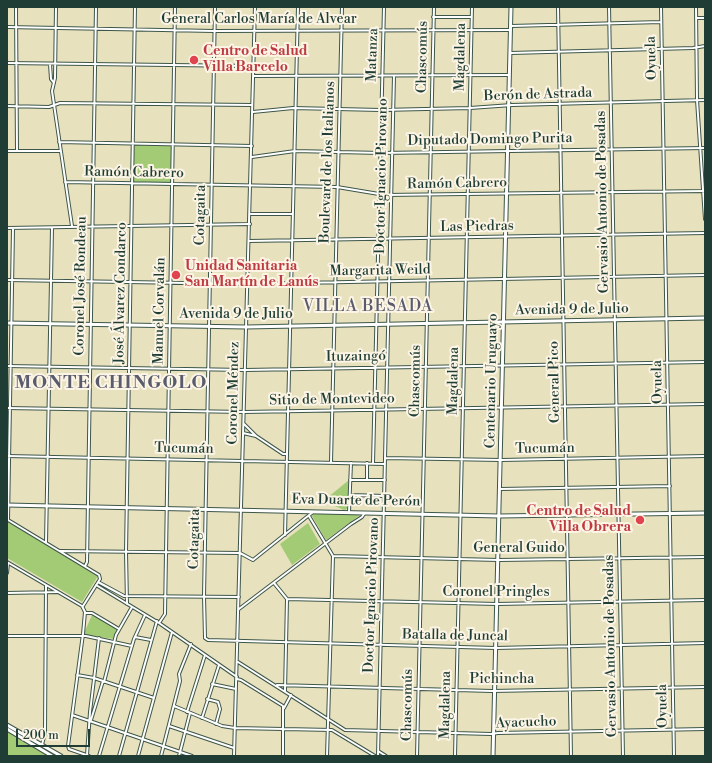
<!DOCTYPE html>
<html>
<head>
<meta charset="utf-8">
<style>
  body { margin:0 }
  #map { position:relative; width:712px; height:763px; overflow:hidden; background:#e8e1be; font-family:"Libre Bodoni",serif }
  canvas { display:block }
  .frame { position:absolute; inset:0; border:8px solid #1f3d34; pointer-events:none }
  .scale { position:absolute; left:16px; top:729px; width:74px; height:18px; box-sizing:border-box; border:2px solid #1f3d34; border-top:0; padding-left:5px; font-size:12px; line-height:14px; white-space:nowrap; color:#1f3d34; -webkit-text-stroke:3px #fcf5e5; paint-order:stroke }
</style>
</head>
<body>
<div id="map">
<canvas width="712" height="763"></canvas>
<div class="frame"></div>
<div class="scale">200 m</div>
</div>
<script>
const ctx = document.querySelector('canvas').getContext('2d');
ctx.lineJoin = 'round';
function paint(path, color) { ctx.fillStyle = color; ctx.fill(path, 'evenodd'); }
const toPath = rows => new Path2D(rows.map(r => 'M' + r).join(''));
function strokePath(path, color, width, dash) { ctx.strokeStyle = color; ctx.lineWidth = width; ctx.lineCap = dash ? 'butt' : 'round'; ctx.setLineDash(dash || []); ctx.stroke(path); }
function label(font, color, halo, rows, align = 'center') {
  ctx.font = font + ' "Libre Bodoni",serif'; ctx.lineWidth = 4; ctx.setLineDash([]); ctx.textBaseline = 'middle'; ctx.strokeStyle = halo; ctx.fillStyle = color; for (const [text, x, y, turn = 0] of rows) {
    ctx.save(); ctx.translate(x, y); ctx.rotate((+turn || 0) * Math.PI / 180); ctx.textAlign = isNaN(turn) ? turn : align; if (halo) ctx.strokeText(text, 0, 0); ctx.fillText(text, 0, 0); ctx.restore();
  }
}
paint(toPath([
  [134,144,173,144,172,184,133,183],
  [349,480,347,509,344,510,328,503,327,498],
  [314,513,359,514,360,515,326,540,312,516],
  [7,520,46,543,98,576,82,602,7,558],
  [308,523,320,544,292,565,280,544],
  [92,615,117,629,114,639,85,635,84,633],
  [7,730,51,756,7,756]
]), '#a3cb76');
const street = toPath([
  [16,7,17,151],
  [56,7,55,78,52,91,72,226],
  [215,7,204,596,205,638,208,640,496,648,705,643],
  [558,7,571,756],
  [609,7,623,756],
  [661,7,674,756],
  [696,7,697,100,705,219],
  [433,17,471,17],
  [696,18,705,18],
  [511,26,661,22],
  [7,27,214,31,510,30],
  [511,53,693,48,705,46],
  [7,63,253,66],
  [50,64,51,79,54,83],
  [253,76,509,75],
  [7,106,49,107,60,103,252,105],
  [253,112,293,108,381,110,470,108,512,105,705,100],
  [59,142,252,146],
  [7,151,60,151],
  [252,157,295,151,381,153,705,148],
  [65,182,337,187,385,195,705,191],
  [251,214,293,214],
  [7,228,250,224],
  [249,241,705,233],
  [7,280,247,284,705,275],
  [7,366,245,370,705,362],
  [7,408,244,412,705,404],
  [243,433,256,436,244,424],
  [256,436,283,454,287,454],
  [7,456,385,464],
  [386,458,501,460,705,456],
  [331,462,342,7],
  [373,463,384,7],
  [350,480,385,480],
  [367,480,367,463],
  [500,489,670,486],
  [350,495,385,496],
  [349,512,351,463],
  [309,516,333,556],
  [8,520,13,229],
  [8,520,99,575,100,579,83,606],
  [285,535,298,7],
  [46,542,52,228],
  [60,551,240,553,253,560,313,512],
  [333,556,499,560,705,557],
  [7,562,82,606],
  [85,566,87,562,96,7],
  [7,573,8,563],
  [98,582,124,596,239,597],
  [274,583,287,599],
  [96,585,159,623,237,677],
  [7,593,58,592],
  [287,599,497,604,705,600],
  [127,604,126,552,135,7],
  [82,606,85,612,83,634,68,746,69,749,89,756],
  [239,609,351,524,362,517,364,514],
  [85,613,92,613,119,629],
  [159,623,165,614,175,7],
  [7,636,86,636,132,646],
  [135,637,151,640],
  [238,662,345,730,491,734,498,733,705,729],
  [77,675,94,678,154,698],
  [237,679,241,680,283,706,283,756],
  [104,682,116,635,132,607],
  [212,684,236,689],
  [277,685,492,691,705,687],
  [285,691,287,599],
  [207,699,218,702,220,709,216,724],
  [174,706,222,726,235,728,332,730,375,756],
  [284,708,291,695],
  [187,712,205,655],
  [72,715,192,756],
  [202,718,219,665],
  [91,720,103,681],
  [169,726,234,748],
  [42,745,45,732,46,585],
  [378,751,386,756],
  [87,755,90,712,99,638],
  [99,756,134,639,145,615],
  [119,756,157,621],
  [138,756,172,632],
  [161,756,180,681,179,674,191,644],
  [179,756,190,713],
  [234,756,255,7],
  [327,756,333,556],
  [378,756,394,76],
  [417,756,434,7],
  [455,756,472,7]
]);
const secondary = toPath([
  [7,323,246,327,705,318],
  [7,505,499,516,705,513],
  [7,725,61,756],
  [7,729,52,756],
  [493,756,511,7]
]);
strokePath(street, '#3d5649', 4);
strokePath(secondary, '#3d5649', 5);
strokePath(street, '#fff', 2);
strokePath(secondary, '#fff', 3);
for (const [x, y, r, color] of [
  [194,60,5,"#e0444e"],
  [176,275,5,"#e0444e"],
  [640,520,5,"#e0444e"]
]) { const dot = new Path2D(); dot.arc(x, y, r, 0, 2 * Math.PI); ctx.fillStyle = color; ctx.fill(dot); strokePath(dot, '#fcf5e5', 1.5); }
label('14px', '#1f3d34', '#fcf5e5', [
  ["General Carlos María de Alvear",259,20],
  ["Matanza",373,55,-88],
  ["Chascomús",423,57,-89],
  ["Magdalena",461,57,-89],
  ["Oyuela",652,58,-92],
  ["Berón de Astrada",538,95,-2],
  ["Diputado Domingo Purita",490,140,-1],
  ["Boulevard de los Italianos",328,162,-88],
  ["Ramón Cabrero",134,173,1],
  ["Doctor Ignacio Pirovano",382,176,-89],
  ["Ramón Cabrero",457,184,-1],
  ["Gervasio Antonio de Posadas",603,202,-91],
  ["Cotagaita",201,215,-89],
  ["Las Piedras",477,227,-1],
  ["Margarita Weild",380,271,-1],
  ["Coronel José Rondeau",81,286,-89],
  ["José Álvarez Condarco",121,293,-89],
  ["Avenida 9 de Julio",572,310,-1],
  ["Manuel Corvalán",160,311,-89],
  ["Avenida 9 de Julio",236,315],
  ["Ituzaingó",356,357,-1],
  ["Chascomús",416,381,-89],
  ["Magdalena",454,381,-89],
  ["Centenario Uruguayo",492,381,-89],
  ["General Pico",555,382,-91],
  ["Oyuela",658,382,-91],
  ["Coronel Méndez",234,393,-89],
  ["Sitio de Montevideo",332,400,-1],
  ["Tucumán",184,449,1],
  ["Tucumán",545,449,-1],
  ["Eva Duarte de Perón",356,501,1],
  ["Cotagaita",195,539,-89],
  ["General Guido",519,549],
  ["Coronel Pringles",496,593],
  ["Doctor Ignacio Pirovano",372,595,-88],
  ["Batalla de Juncal",455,636,1],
  ["Gervasio Antonio de Posadas",611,646,-91],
  ["Pichincha",502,680],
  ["Chascomús",408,705,-89],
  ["Magdalena",446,705,-89],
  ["Oyuela",663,706,-91],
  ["Ayacucho",526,723,-2]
]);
label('bold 14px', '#be3a42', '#fcf5e5', [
  ["Centro de Salud",203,52],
  ["Villa Barcelo",203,68],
  ["Unidad Sanitaria",185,267],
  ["San Martín de Lanús",185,283],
  ["Centro de Salud",631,512,"right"],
  ["Villa Obrera",631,528,"right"]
], 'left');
ctx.letterSpacing = '1px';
label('16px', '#5a5c6e', '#fcf5e5', [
  ["VILLA BESADA",368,307]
]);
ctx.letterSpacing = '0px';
ctx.letterSpacing = '1px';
label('bold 18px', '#5a5c6e', '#fcf5e5', [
  ["MONTE CHINGOLO",111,384]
]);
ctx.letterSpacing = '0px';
</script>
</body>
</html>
